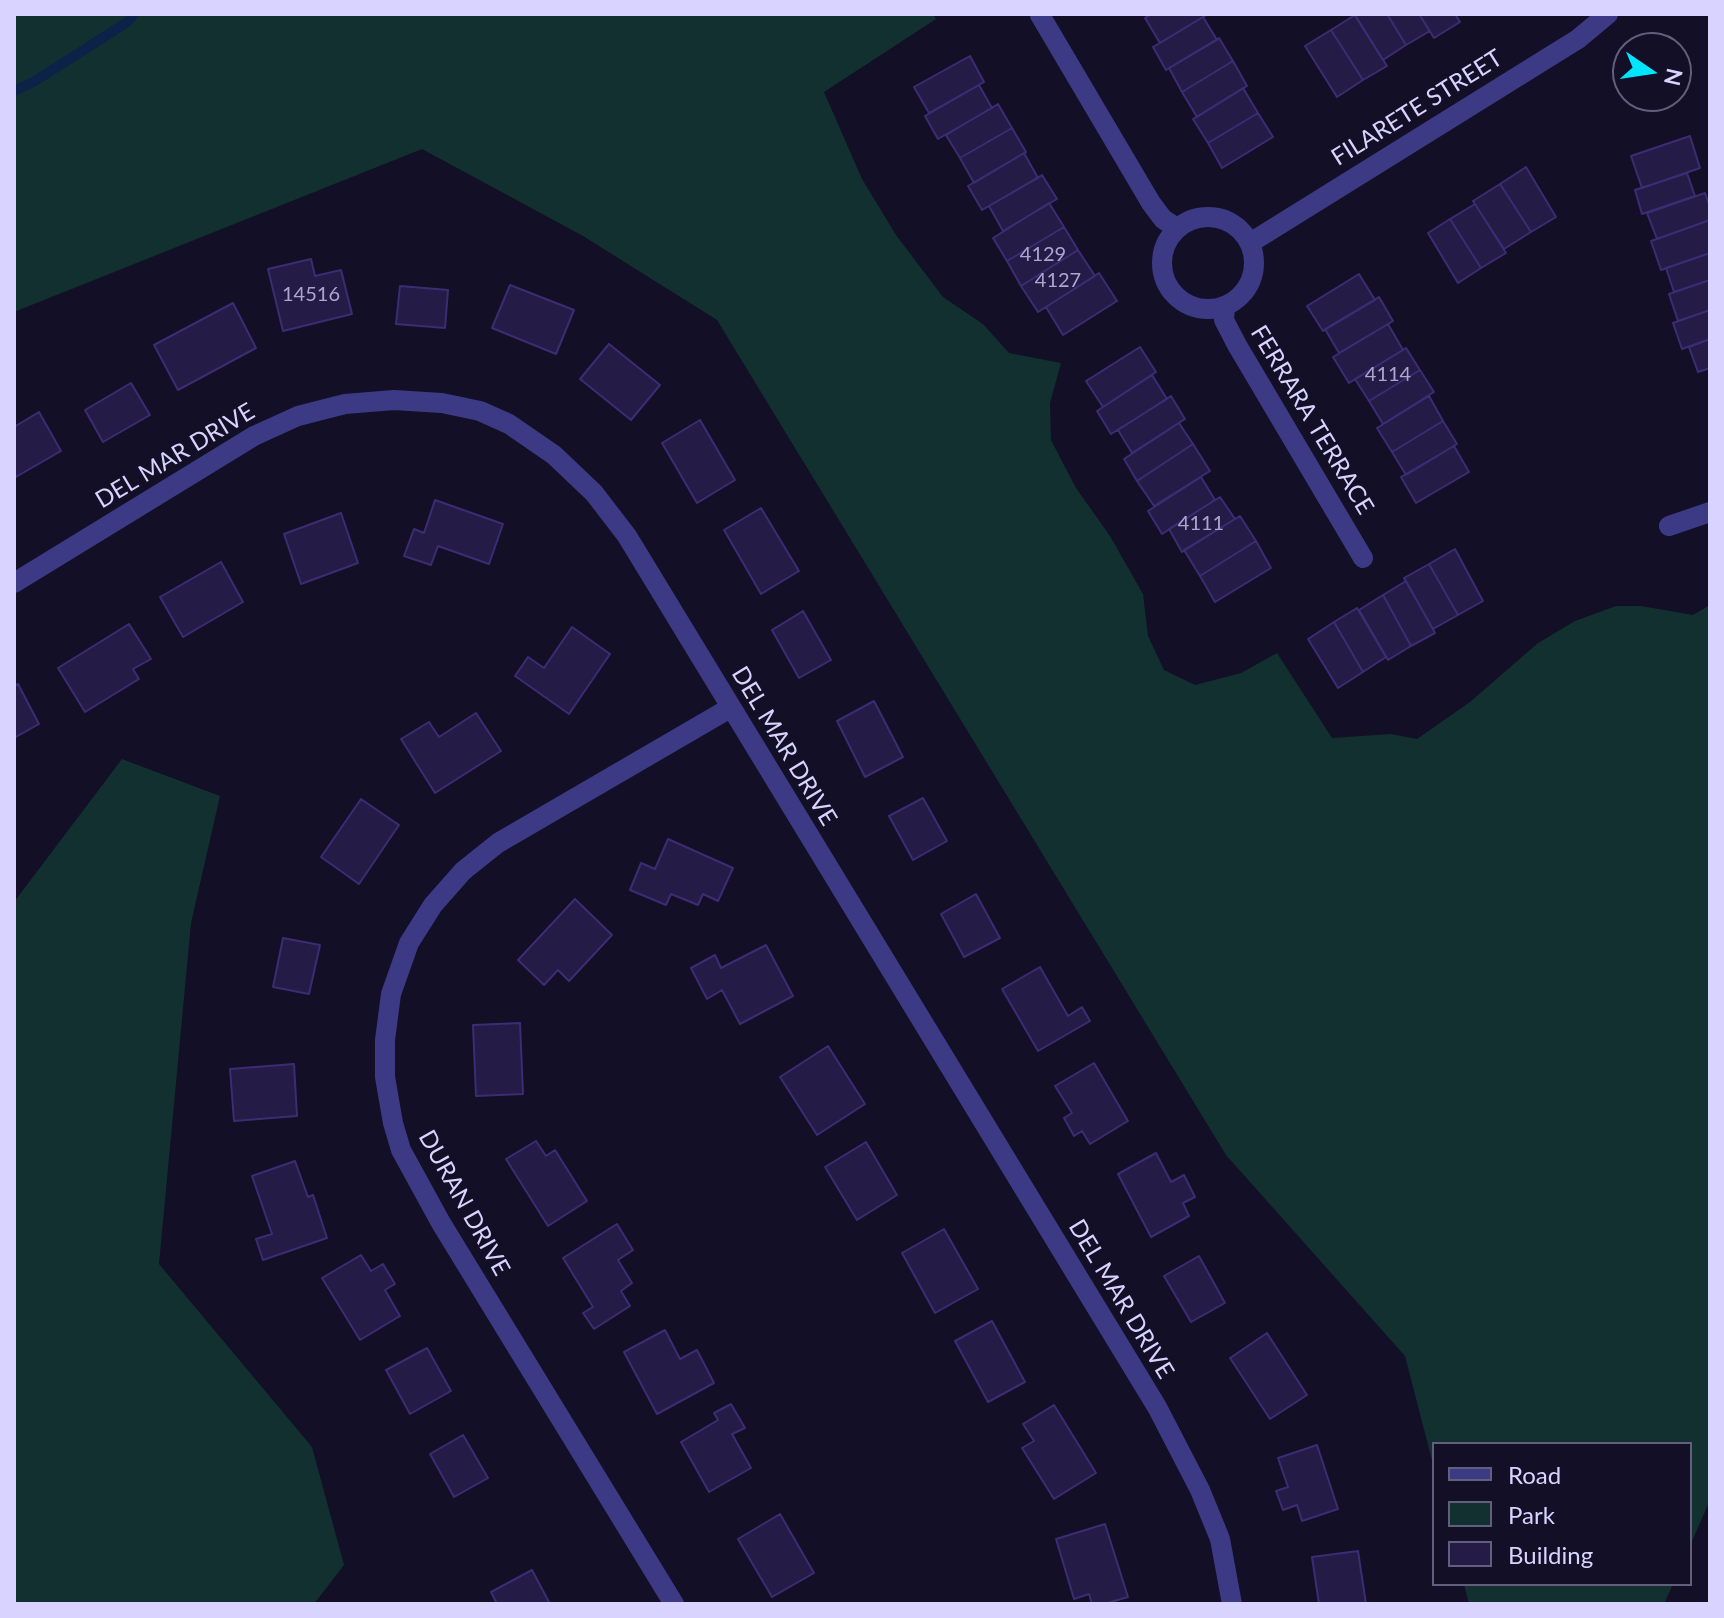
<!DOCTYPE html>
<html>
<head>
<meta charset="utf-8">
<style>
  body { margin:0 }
  #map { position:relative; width:1724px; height:1618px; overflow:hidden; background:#130f26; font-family:Lato,sans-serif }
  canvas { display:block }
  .frame { position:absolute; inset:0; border:16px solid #d9d4ff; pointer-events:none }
  .legend { position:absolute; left:1432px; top:1442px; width:260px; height:144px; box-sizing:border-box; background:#130f26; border:2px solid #625e7d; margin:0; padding:10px 14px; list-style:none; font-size:24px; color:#d9d4ff }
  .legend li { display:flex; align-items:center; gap:16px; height:40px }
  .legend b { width:40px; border:2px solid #625e7d }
  .north { position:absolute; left:1612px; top:32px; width:80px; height:80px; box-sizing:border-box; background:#130f26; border:2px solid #625e7d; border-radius:50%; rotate:103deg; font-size:22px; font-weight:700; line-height:32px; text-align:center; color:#d9d4ff }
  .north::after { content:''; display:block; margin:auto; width:28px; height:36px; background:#00e5ff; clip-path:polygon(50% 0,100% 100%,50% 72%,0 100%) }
</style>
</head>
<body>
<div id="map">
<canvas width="1724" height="1618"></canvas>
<div class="frame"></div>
<ul class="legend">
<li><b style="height:10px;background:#3d3a85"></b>Road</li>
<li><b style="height:22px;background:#12302f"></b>Park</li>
<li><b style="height:22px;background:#241b47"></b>Building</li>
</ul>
<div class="north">N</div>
</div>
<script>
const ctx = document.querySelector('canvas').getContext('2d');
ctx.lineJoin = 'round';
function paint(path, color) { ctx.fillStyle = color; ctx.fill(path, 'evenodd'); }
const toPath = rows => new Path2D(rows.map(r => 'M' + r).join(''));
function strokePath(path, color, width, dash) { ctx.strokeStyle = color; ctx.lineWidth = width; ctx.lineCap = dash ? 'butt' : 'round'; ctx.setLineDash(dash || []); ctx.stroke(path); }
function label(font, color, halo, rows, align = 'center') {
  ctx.font = font + ' Lato,sans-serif'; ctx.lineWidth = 8; ctx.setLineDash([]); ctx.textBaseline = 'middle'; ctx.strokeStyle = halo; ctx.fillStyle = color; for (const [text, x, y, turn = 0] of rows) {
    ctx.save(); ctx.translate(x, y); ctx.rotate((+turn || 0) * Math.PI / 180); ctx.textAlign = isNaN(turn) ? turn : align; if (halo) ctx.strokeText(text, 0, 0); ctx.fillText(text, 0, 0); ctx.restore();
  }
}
paint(toPath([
  [14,14,933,14,936,19,824,92,862,179,896,235,943,297,983,324,1009,353,1061,363,1050,403,1051,440,1076,488,1110,536,1143,594,1148,636,1164,670,1195,685,1241,673,1277,653,1332,738,1391,734,1417,739,1470,702,1538,643,1575,621,1616,606,1641,606,1693,615,1710,605,1710,1500,1690,1546,1690,1444,1434,1444,1434,1468,1405,1356,1226,1155,717,320,583,236,422,149,14,312],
  [122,759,220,796,191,923,159,1264,312,1447,344,1565,314,1604,14,1604,14,902],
  [1464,1584,1673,1584,1664,1604,1469,1604]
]), '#12302f');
strokePath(toPath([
  [14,91,35,81,126,23,134,14]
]), '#0c2248', 10);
const building = toPath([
  [1151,14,1208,14,1160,43,1145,18,1151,14],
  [1354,14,1387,14,1406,45,1383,60,1354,14],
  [1387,14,1419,14,1430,31,1406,45,1387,14],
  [1419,14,1455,14,1460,22,1434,38,1419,14],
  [1355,15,1387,66,1363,80,1331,30,1355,15],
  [1203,17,1217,40,1166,70,1153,47,1203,17],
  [1331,30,1363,80,1337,97,1305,46,1331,30],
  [1219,38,1233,61,1182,92,1169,68,1219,38],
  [970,56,984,82,929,113,914,87,970,56],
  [1233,61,1247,86,1197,117,1182,92,1233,61],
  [979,85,992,108,938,139,925,116,979,85],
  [1243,88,1258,113,1208,143,1193,119,1243,88],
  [998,104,1012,128,960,158,946,135,998,104],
  [1258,113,1273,137,1222,168,1208,143,1258,113],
  [1012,128,1026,152,974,183,960,158,1012,128],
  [1690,136,1700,168,1642,188,1631,156,1690,136],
  [1024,153,1038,178,982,210,968,186,1024,153],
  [1526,167,1556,217,1531,232,1500,184,1526,167],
  [1687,173,1695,196,1642,214,1635,190,1687,173],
  [1042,175,1057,199,1003,231,989,206,1042,175],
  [1500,184,1531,232,1504,249,1473,201,1500,184],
  [1705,193,1710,207,1710,220,1657,239,1647,213,1705,193],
  [1049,203,1064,227,1007,261,993,238,1049,203],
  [1475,204,1506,253,1481,268,1450,219,1475,204],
  [1450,219,1481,268,1458,283,1428,233,1450,219],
  [1710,220,1710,253,1661,270,1651,241,1710,220],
  [1064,227,1078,250,1021,286,1007,261,1064,227],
  [1078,250,1095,276,1038,312,1021,286,1078,250],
  [1710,253,1710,280,1674,292,1666,268,1710,253],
  [311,259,315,276,341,270,352,314,283,331,268,269,311,259],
  [1099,273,1117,301,1063,335,1046,307,1099,273],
  [1359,274,1375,300,1323,331,1307,306,1359,274],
  [1710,280,1710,310,1678,321,1669,294,1710,280],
  [510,285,574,310,556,354,492,328,510,285],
  [400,286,448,290,445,328,396,324,400,286],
  [1379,297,1393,321,1339,353,1325,329,1379,297],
  [233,303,256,348,178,390,154,345,233,303],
  [1710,310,1710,339,1682,349,1673,323,1710,310],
  [1388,324,1403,350,1349,383,1333,357,1388,324],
  [1710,339,1710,368,1698,372,1689,347,1710,339],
  [609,344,660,385,631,420,580,379,609,344],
  [1140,347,1156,372,1103,407,1086,381,1140,347],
  [1406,348,1420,370,1369,401,1355,379,1406,348],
  [1420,370,1434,392,1383,424,1369,401,1420,370],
  [1152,375,1167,399,1111,434,1097,411,1152,375],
  [131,383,150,415,103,442,85,410,131,383],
  [1171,396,1185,419,1132,453,1118,430,1171,396],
  [1429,396,1443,421,1392,452,1377,428,1429,396],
  [39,412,61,451,14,478,14,427,39,412],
  [700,420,735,480,697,503,662,443,700,420],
  [1443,421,1457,444,1406,475,1392,452,1443,421],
  [1179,423,1193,444,1137,481,1124,459,1179,423],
  [1193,444,1210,471,1154,506,1137,481,1193,444],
  [1454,446,1469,472,1416,503,1401,477,1454,446],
  [1201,477,1215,500,1162,534,1148,511,1201,477],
  [1220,497,1235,519,1182,552,1169,529,1220,497],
  [435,500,503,524,489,564,438,546,431,565,404,556,414,529,424,533,435,500],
  [761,508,799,571,761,594,724,530,761,508],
  [341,513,358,563,301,584,284,534,341,513],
  [1240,516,1256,541,1200,576,1184,550,1240,516],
  [1256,541,1271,568,1215,602,1200,576,1256,541],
  [1455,549,1483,601,1458,615,1429,564,1455,549],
  [221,562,243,602,183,637,160,597,221,562],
  [1429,564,1458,615,1433,629,1404,578,1429,564],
  [1406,581,1435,633,1411,646,1383,595,1406,581],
  [1383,595,1411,646,1388,660,1359,610,1383,595],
  [1357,608,1386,657,1363,672,1334,622,1357,608],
  [803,611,831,660,799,678,772,630,803,611],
  [1334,622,1363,672,1338,688,1308,639,1334,622],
  [129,624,151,659,133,669,139,679,85,712,58,668,129,624],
  [572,627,610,654,569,714,515,676,528,657,544,668,572,627],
  [18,684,39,724,14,738,14,686,18,684],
  [874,701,903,757,865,777,837,721,874,701],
  [476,713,501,751,435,793,401,739,429,722,439,737,476,713],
  [923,798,947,841,913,860,889,816,923,798],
  [361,799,399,825,359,884,321,857,361,799],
  [668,839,733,868,718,901,703,894,698,905,671,894,666,905,630,890,641,863,655,869,668,839],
  [976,894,1000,938,964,957,941,914,976,894],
  [575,899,612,935,569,981,558,970,544,985,518,960,575,899],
  [283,938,320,945,309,994,273,987,283,938],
  [766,945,793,996,740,1024,722,990,707,999,691,968,715,955,721,968,766,945],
  [1040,967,1068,1016,1082,1007,1090,1021,1038,1051,1002,989,1040,967],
  [520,1023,523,1094,476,1096,473,1025,520,1023],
  [828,1046,865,1104,817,1135,780,1077,828,1046],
  [1094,1063,1128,1121,1090,1144,1082,1131,1074,1136,1064,1118,1072,1113,1055,1086,1094,1063],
  [294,1064,297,1116,234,1121,230,1069,294,1064],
  [536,1141,546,1156,555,1150,587,1201,548,1226,506,1159,536,1141],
  [866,1142,897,1195,857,1220,825,1167,866,1142],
  [1156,1153,1171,1182,1184,1175,1195,1197,1183,1203,1189,1216,1151,1237,1118,1174,1156,1153],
  [295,1161,308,1197,313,1195,327,1238,263,1260,256,1239,272,1234,252,1176,295,1161],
  [617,1224,633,1250,618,1260,632,1283,621,1291,630,1306,594,1329,583,1313,593,1307,563,1258,617,1224],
  [944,1229,978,1289,935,1313,902,1253,944,1229],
  [361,1255,371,1271,383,1264,395,1284,385,1290,400,1316,360,1340,322,1278,361,1255],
  [1199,1256,1225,1303,1191,1322,1164,1276,1199,1256],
  [992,1321,1025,1382,988,1402,955,1341,992,1321],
  [665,1330,680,1359,697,1350,714,1383,657,1414,624,1352,665,1330],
  [1267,1333,1307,1395,1270,1419,1230,1358,1267,1333],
  [427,1348,451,1391,410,1414,386,1370,427,1348],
  [731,1404,745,1428,732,1434,751,1468,709,1492,681,1442,718,1420,714,1413,731,1404],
  [1054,1405,1096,1473,1054,1499,1022,1448,1034,1441,1023,1424,1054,1405],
  [463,1435,488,1478,454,1497,430,1454,463,1435],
  [1317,1445,1338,1509,1302,1521,1297,1505,1283,1510,1276,1491,1288,1487,1278,1458,1317,1445],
  [780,1514,814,1573,772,1597,738,1539,780,1514],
  [1105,1524,1128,1597,1104,1604,1092,1604,1089,1594,1074,1599,1056,1539,1105,1524],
  [1358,1551,1366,1604,1319,1604,1312,1557,1358,1551],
  [532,1570,550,1604,497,1604,491,1592,532,1570]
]);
paint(building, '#241b47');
strokePath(building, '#3b2d73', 2);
strokePath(toPath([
  [1040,15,1151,203,1163,219,1177,228],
  '1162 263a46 46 0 1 1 92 0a46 46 0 1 1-92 0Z',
  [1250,243,1578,39,1608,14],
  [1225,306,1224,320,1237,345,1363,558],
  [1669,526,1710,512],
  [14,583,254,436,298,416,345,404,394,400,442,403,480,411,509,424,554,455,594,493,627,536,1157,1407,1200,1490,1220,1539,1232,1604],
  [674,1604,441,1223,401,1150,393,1123,385,1077,385,1040,391,994,409,943,433,905,463,871,498,843,730,708]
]), '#3d3a85', 20);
label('20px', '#aca6d1', null, [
  ["4129",1043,255],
  ["4127",1058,281],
  ["14516",311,295],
  ["4114",1388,375],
  ["4111",1201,524]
]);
label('24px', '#d9d4ff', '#130f26', [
  ["FILARETE STREET",1417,108,-32],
  ["FERRARA TERRACE",1312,420,59],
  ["DEL MAR DRIVE",175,456,-31],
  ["DEL MAR DRIVE",784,746,59],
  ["DURAN DRIVE",464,1203,61],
  ["DEL MAR DRIVE",1121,1299,59]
]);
</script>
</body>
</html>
